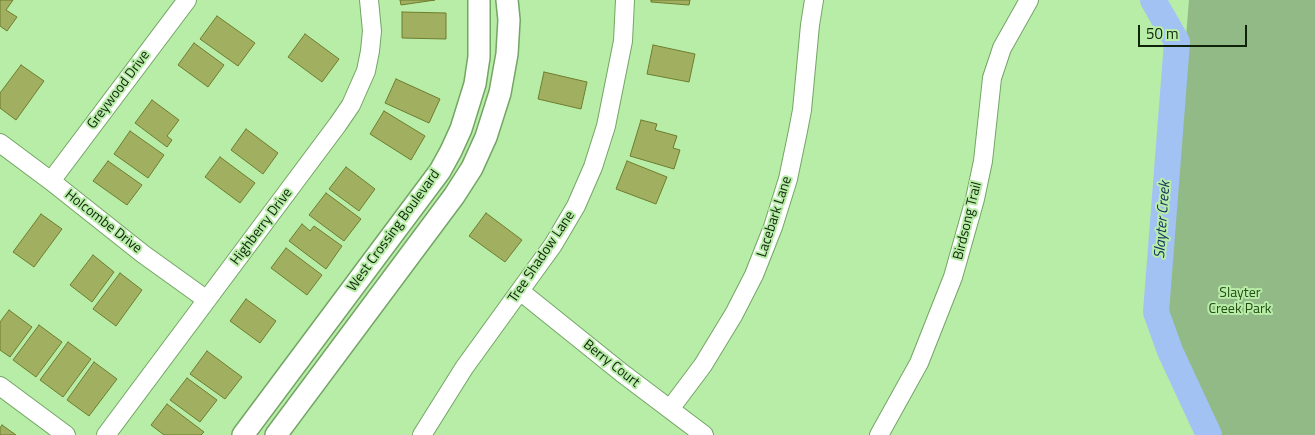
<!DOCTYPE html>
<html>
<head>
<meta charset="utf-8">
<style>
  body { margin:0 }
  #map { position:relative; width:1315px; height:435px; overflow:hidden; background:#b8eda8; font-family:"Titillium Web",sans-serif }
  canvas { display:block }
  .scale { position:absolute; left:1138px; top:25px; width:109px; height:22px; box-sizing:border-box; border:2px solid #0f2309; border-top:0; padding-left:6px; font-size:15px; line-height:18px; white-space:nowrap; color:#0f2309; -webkit-text-stroke:4px #b8eda8; paint-order:stroke }
</style>
</head>
<body>
<div id="map">
<canvas width="1315" height="435"></canvas>
<div class="scale">50 m</div>
</div>
<script>
const ctx = document.querySelector('canvas').getContext('2d');
ctx.lineJoin = 'round';
function paint(path, color) { ctx.fillStyle = color; ctx.fill(path, 'evenodd'); }
const toPath = rows => new Path2D(rows.map(r => 'M' + r).join(''));
function strokePath(path, color, width, dash) { ctx.strokeStyle = color; ctx.lineWidth = width; ctx.lineCap = dash ? 'butt' : 'round'; ctx.setLineDash(dash || []); ctx.stroke(path); }
function label(font, color, halo, rows, align = 'center') {
  ctx.font = font + ' "Titillium Web",sans-serif'; ctx.lineWidth = 4; ctx.setLineDash([]); ctx.textBaseline = 'middle'; ctx.strokeStyle = halo; ctx.fillStyle = color; for (const [text, x, y, turn = 0] of rows) {
    ctx.save(); ctx.translate(x, y); ctx.rotate((+turn || 0) * Math.PI / 180); ctx.textAlign = isNaN(turn) ? turn : align; if (halo) ctx.strokeText(text, 0, 0); ctx.fillText(text, 0, 0); ctx.restore();
  }
}
paint(toPath([
  [1189,0,1315,0,1315,435,1215,435,1163,320]
]), '#91ba86');
strokePath(toPath([
  [1153,0,1177,42,1156,312,1170,351,1209,435]
]), '#a2c2f3', 26);
const building = toPath([
  [0,0,13,0,6,10,17,17,7,31,0,26,0,0],
  [400,0,435,0,401,5,400,0],
  [651,0,690,0,689,5,651,2,651,0],
  [402,12,446,13,446,39,402,38,402,12],
  [217,16,255,43,238,66,200,39,217,16],
  [305,34,339,59,322,82,288,57,305,34],
  [194,43,224,65,208,87,178,65,194,43],
  [653,45,695,54,689,82,647,74,653,45],
  [21,65,44,81,16,120,0,108,0,93,21,65],
  [544,72,587,82,581,109,538,99,544,72],
  [396,79,440,99,429,123,385,103,396,79],
  [152,100,179,120,167,136,172,140,167,147,135,123,152,100],
  [384,111,425,136,411,160,370,134,384,111],
  [641,120,657,124,655,130,677,136,673,148,680,150,674,169,630,156,641,120],
  [246,129,278,153,263,174,231,150,246,129],
  [130,131,164,155,148,178,114,154,130,131],
  [220,157,255,183,240,203,205,177,220,157],
  [108,161,142,185,127,205,93,181,108,161],
  [627,161,667,177,656,204,616,189,627,161],
  [346,167,375,189,359,211,329,189,346,167],
  [326,193,361,219,344,241,309,215,326,193],
  [486,213,522,240,505,262,469,236,486,213],
  [41,214,62,229,34,267,13,252,41,214],
  [302,224,310,231,314,226,342,246,326,269,289,241,302,224],
  [286,248,322,275,307,295,271,268,286,248],
  [93,255,114,272,92,302,70,285,93,255],
  [120,273,142,290,116,326,93,309,120,273],
  [246,299,276,321,260,343,230,321,246,299],
  [9,310,32,327,10,357,0,350,0,322,9,310],
  [39,325,62,342,36,377,13,360,39,325],
  [68,342,91,359,63,397,40,380,68,342],
  [207,351,242,377,225,399,190,374,207,351],
  [94,362,117,379,89,416,67,400,94,362],
  [187,378,217,400,200,422,170,400,187,378],
  [167,404,204,432,201,435,164,435,151,425,167,404],
  [2,425,16,435,0,435,0,428,2,425]
]);
paint(building, '#a0b060');
strokePath(building, '#6e7d2d', 1);
const minor = toPath([
  [0,143,51,181,143,254,207,300],
  [51,181,187,0],
  [520,291,622,373,704,435],
  [0,386,66,435],
  [670,409,703,365,734,314,754,275,773,227,788,179,798,131,802,110,810,25,814,0],
  [106,435,338,124,351,105,366,71,370,51,372,31,369,0],
  [422,435,464,368,553,245,576,206,593,167,606,126,623,41,625,0],
  [879,435,919,363,953,277,975,199,983,161,992,78,1002,48,1029,0]
]);
const tertiary = toPath([
  [243,435,440,171,451,151,461,129,475,84,479,57,479,0],
  [276,435,454,196,472,168,486,137,500,93,507,54,509,20,507,0]
]);
strokePath(minor, '#73a564', 20);
strokePath(tertiary, '#73a564', 24);
strokePath(minor, '#fff', 18);
strokePath(tertiary, '#fff', 21);
label('14px', '#0f2309', '#b8eda8', [
  ["Greywood Drive",119,90,-53],
  ["Lacebark Lane",775,217,-72],
  ["Birdsong Trail",968,221,-76],
  ["Holcombe Drive",103,222,38],
  ["Highberry Drive",262,227,-53],
  ["West Crossing Boulevard",394,231,-54],
  ["Tree Shadow Lane",542,257,-56],
  ["Berry Court",611,364,38]
]);
label('14px', '#254e17', '#b8eda8', [
  ["Slayter",1240,294],
  ["Creek Park",1240,310]
]);
label('italic 15px', '#0c2d5e', '#b8eda8', [
  ["Slayter Creek",1163,220,-86]
]);
</script>
</body>
</html>
